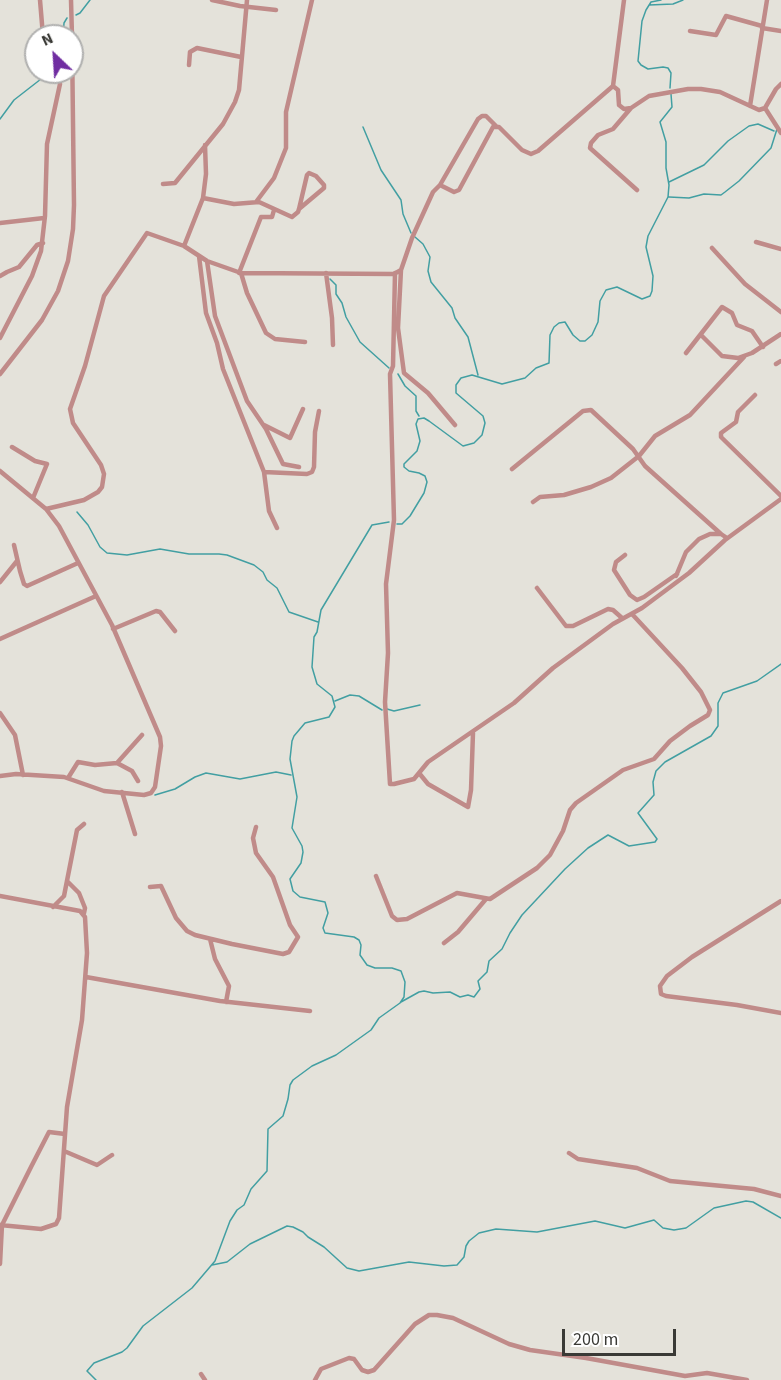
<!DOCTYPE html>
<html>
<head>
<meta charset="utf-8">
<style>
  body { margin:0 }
  #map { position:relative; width:781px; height:1380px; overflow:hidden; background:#e4e2da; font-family:"Source Sans 3",sans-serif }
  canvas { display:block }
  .north { position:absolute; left:24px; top:24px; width:60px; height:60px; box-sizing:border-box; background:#fff; border:2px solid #b0b0af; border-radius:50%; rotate:335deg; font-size:16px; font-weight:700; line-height:24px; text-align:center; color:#3a3a36 }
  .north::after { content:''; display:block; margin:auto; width:21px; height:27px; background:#702da1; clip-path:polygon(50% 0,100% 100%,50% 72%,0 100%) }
  .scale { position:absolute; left:562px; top:1329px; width:114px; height:27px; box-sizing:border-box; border:3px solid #3a3a36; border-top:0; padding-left:8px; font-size:18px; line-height:21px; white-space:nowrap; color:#3a3a36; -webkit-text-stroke:4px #fff; paint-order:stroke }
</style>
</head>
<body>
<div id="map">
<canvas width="781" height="1380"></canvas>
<div class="north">N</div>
<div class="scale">200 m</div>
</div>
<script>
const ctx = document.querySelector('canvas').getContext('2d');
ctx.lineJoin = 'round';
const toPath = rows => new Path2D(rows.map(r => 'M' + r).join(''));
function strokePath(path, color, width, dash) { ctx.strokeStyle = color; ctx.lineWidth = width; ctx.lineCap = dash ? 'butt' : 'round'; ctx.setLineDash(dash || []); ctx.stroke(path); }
strokePath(toPath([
  [661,0,651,2,646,10,642,21,638,61,641,65,648,69,663,67,668,68,671,73,670,88],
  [649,5,673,4,683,0],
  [76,15,80,13,90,0],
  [63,36,64,23,67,18],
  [0,119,14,100,41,79,43,72],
  [363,127,381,170,401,200,403,214,411,233],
  [669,182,704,165,728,141,749,126,758,124,774,131],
  [669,197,689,198,704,194,721,195,725,192,739,181,771,148,777,129],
  [415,237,423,244,430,257,428,271,431,282,452,308,455,318,468,337,478,375],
  [330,279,336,285,336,294,342,303,346,317,360,342,389,368],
  [398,374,405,386,416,396,416,411,419,416],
  [77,512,88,525,100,547,107,553,127,555,160,549,189,554,219,554,227,555,254,565,263,572,267,580,277,588,289,612,318,622],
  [397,524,402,524,410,516,424,493,427,482,425,476,419,473,409,471,404,467,404,464,417,451,420,441,416,424,418,419,424,418,429,421,463,446,474,443,482,435,485,423,483,416,456,393,456,385,461,378,472,375,502,384,525,378,536,368,549,363,550,335,554,327,559,323,565,322,573,335,580,341,585,341,592,335,598,322,600,301,606,290,617,287,642,299,650,296,652,291,653,276,646,247,648,236,668,197,669,185,666,168,666,142,660,122,672,107,671,94],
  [335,701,350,695,359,696,382,710],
  [387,709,394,711,420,705],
  [155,795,175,789,195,777,206,773,240,779,276,772,291,775],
  [401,1002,419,992,424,991,433,993,450,992,460,997,468,995,474,997,480,989,478,981,487,972,489,961,502,949,510,933,522,915,565,869,588,848,608,835,629,846,655,842,657,839,638,813,654,795,653,782,656,771,665,762,711,736,718,726,718,703,723,693,757,681,781,664],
  [212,1265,227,1262,250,1244,287,1226,293,1227,303,1232,308,1237,324,1247,347,1268,359,1271,409,1262,444,1266,457,1265,464,1257,466,1246,469,1241,479,1233,496,1229,537,1232,595,1221,625,1228,654,1220,663,1228,674,1230,686,1228,714,1208,746,1201,753,1202,781,1218],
  [96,1380,87,1371,94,1363,122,1352,127,1348,143,1326,192,1288,215,1261,230,1221,237,1210,244,1205,251,1189,267,1171,268,1129,283,1116,288,1099,290,1085,293,1080,312,1066,336,1055,371,1030,379,1018,400,1003,404,997,405,982,401,971,392,968,375,968,367,965,360,955,361,945,359,940,354,937,325,933,323,928,328,913,325,902,300,897,293,891,290,879,301,863,303,852,302,846,292,828,297,797,290,759,292,741,294,736,305,723,329,717,335,707,332,696,317,684,312,667,314,637,317,632,321,610,372,525,389,522]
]), '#429fa2', 1.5);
strokePath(toPath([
  [40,0,43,36],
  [71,0,72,36],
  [212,0,240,6,276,10],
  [762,28,781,31],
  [690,31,716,35,726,16,762,26],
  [189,65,190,52,197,48,241,57],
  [613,86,624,0],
  [750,106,767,0],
  [765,108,776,89,781,84],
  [765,108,781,133],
  [163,184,175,183,223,124,235,102,239,90,247,0],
  [440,185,478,119,482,116,486,116,496,126],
  [637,190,590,148,591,143,598,135,613,129,631,108,649,96,688,89,701,89,720,92,759,110,765,108],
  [203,198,234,204,259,202,292,217,298,212,299,209,307,175,309,173,316,176,324,185,324,188,299,209],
  [256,202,274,178,286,148,286,112,312,0],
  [0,223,44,218],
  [756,242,781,249],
  [184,246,203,198,206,174,205,145],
  [712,248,745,284,781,312],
  [199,256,206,313,217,343,223,369,264,472,269,511,277,528],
  [207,261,215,316,247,401,266,429,283,464,299,467],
  [401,270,398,328,404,373,428,393,455,425],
  [239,273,261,217,272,217,274,210],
  [241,273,247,293,266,333,275,339,305,342],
  [326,273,332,318,333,345],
  [395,273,393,366,390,374,394,520,386,584,388,653,385,702,390,784,394,784,414,779,428,762,514,703,553,668,613,624,642,608,689,573,725,540,781,499],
  [0,276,7,272,19,267,37,245,43,243],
  [701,335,722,356,738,358,752,353,781,334],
  [0,338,32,276,41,251,45,216,47,144,60,84,58,72],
  [686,353,722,307,732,313,737,325,752,331,763,347],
  [776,364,781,361],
  [0,374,42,320,58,291,68,261,73,229,74,205,72,40],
  [755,395,738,412,736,422,721,433,721,437,781,496],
  [264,425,290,438,303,409],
  [12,447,35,461,47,464,33,498],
  [512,469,583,411,591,410,633,449,645,466,721,534],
  [0,471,46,509,59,526,112,625,160,737,161,746,155,787,151,793,144,795,104,791,64,777,16,774,0,776],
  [264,472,307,474,312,472,314,467,315,432,319,411],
  [533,502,540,497,564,495,591,487,611,478,639,456,655,436,690,415,744,357],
  [46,509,84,500,98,492,102,487,104,474,101,465,73,423,70,409,85,366,104,296,147,233,184,246,207,261,241,273,394,274,401,270,412,238,433,192,440,185,454,192,459,190,493,127,499,127,522,150,531,154,538,151,613,86,618,90,619,105,624,109,631,108],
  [14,545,20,571,24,584,27,586,78,563],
  [625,555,616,562,614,570,630,595,637,600,644,597,677,574],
  [676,576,686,552,699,539,710,534,721,534,727,538,725,540],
  [0,582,17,561],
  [537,588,566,626,573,626,608,609,613,610,622,618],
  [113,629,156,611,160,612,175,631],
  [0,639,96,596],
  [0,713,15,735,23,775],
  [117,763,142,735],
  [419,773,428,784,468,807,471,790,473,733],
  [68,778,78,762,95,765,117,763,132,771,138,781],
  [122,792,135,834],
  [376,876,392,916,397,920,407,919,457,893,490,899,537,868,550,855,563,831,570,810,576,803,623,770,654,759,670,741,690,726,708,715,710,710,701,692,682,668,632,614],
  [67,881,79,893,85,908,84,913],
  [150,887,161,886,176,918,187,931,195,935,232,944,283,954,289,952,298,937,290,925,273,877,256,853,253,838,256,827],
  [0,896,80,911,85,917,87,953,82,1020,67,1107,59,1218,56,1224,41,1229,0,1225],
  [781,901,692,957,667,976,660,986,661,994,666,996,737,1005,781,1013],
  [53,907,64,896,77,830,84,824],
  [210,939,215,959,229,986,226,1002],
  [444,943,458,932,486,899],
  [86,977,220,1001,310,1011],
  [64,1151,97,1165,112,1155],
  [569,1153,578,1159,637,1168,670,1181,754,1189,781,1196],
  [0,1264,2,1225,31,1167,49,1132,65,1134],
  [201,1374,205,1380],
  [315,1380,321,1369,349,1358,354,1359,362,1370,368,1372,374,1370,415,1324,429,1315,437,1315,453,1318,509,1344,530,1350,586,1358,685,1376,707,1373,747,1380]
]), '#c08b89', 4.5);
</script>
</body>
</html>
